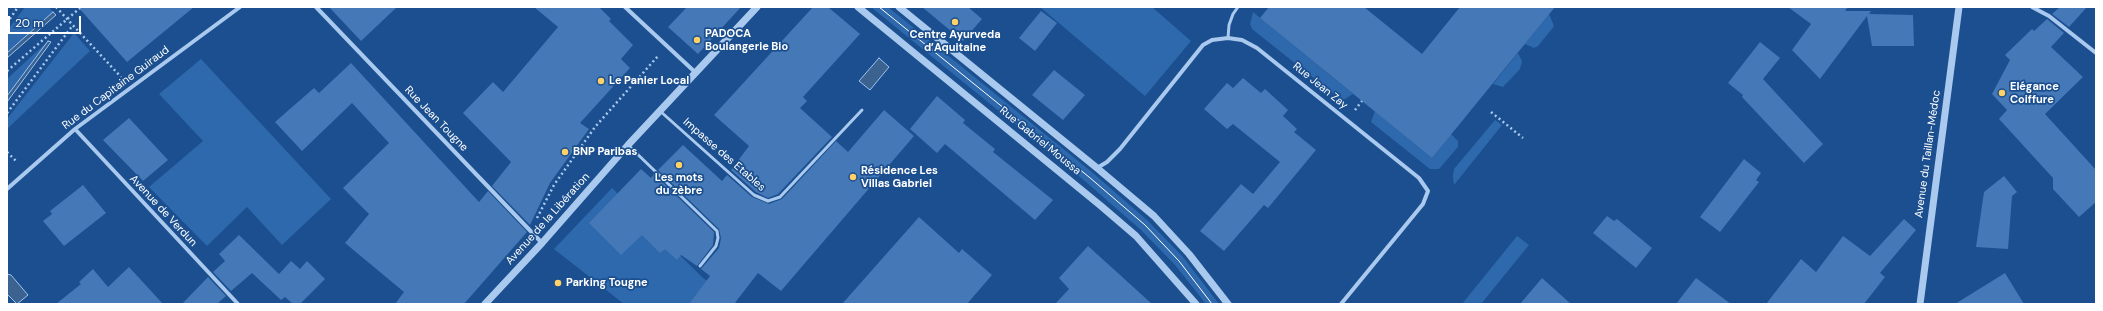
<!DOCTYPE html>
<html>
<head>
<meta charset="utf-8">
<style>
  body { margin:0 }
  #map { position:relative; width:2103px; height:311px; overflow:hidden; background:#1b4f8f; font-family:"DM Sans",sans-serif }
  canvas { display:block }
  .frame { position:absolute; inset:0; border:8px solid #fff; pointer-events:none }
  .scale { position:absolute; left:8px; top:16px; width:73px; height:18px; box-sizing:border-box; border:2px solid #fff; border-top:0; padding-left:5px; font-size:12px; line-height:14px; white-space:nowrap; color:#fff; -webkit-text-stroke:3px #1b4f8f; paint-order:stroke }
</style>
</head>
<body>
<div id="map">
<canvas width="2103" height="311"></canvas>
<div class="frame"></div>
<div class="scale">20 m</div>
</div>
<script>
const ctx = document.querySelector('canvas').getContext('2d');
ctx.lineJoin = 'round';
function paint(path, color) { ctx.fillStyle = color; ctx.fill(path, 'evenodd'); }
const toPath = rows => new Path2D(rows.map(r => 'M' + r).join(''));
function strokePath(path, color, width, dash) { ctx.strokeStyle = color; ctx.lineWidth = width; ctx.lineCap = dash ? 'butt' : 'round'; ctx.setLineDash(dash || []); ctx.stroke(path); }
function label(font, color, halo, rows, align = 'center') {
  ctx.font = font + ' "DM Sans",sans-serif'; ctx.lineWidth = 3.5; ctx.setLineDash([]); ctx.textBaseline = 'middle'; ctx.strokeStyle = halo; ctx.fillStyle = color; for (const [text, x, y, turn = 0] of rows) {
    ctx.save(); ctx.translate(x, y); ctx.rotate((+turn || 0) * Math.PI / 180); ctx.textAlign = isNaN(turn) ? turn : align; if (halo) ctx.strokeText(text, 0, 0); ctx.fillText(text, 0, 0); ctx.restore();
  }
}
paint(toPath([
  [25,7,49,7,53,12,7,53,7,31],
  [871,7,888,7,1093,173,1148,221,1183,257,1219,304,1206,304,1175,265,1141,230,1086,182],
  [1040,7,1152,7,1191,41,1145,96],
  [1253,12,1353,94,1345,99,1340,99,1252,29,1250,24],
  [1549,14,1554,26,1551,30,1538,46,1534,48,1525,44],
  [74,33,90,51,7,129,7,119],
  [48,41,7,96,7,79],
  [1518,53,1522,61,1520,69,1503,87,1493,84],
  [201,59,331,199,282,245,247,207,207,246,149,187,203,141,159,94],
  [1375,111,1432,158,1451,134,1458,141,1458,147,1439,169,1430,169,1371,122],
  [1495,120,1502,125,1454,185,1453,176,1454,169],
  [612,188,702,277,738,304,624,304,554,249],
  [1517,236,1529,245,1481,304,1462,304]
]), '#2e69ad');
const water = toPath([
  [53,12,56,15,7,58,7,53,53,12],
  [48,41,51,42,7,102,7,96,48,41],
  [879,58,889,67,870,90,859,81,879,58],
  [7,274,11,275,28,295,17,304,7,294,7,274]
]);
paint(water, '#3c6290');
strokePath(water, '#9cc4f0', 1);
paint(toPath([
  [78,7,194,7,127,62],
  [329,7,397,7,361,41],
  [534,7,599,7,611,19,609,21,633,45,621,59,630,68,580,123,589,129,550,183,530,225,492,186,511,162,463,113,493,82,503,92,558,27],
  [687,7,741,7,698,54,668,27],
  [813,7,828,7,860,34,803,97,807,101,800,108,832,137,778,194,768,198,756,192,731,170,749,146,714,115],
  [922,7,968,7,982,19,963,41],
  [1269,7,1364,7,1422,54,1460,7,1555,7,1432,158,1260,18],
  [1788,7,1848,7,1845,11,1871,11,1869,14,1913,15,1914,46,1872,46,1867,16,1820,79,1792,50,1811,24],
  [2060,7,2087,7,2069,27,2052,14],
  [1041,11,1057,23,1035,51,1019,38],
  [2047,19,2064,33,2051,47,2083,77,2045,114,2096,170,2096,202,2079,217,2053,189,2053,178,1999,119,2007,110,1992,94,2010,60,2005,55,2032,29,2034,31],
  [1760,42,1780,58,1763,79,1823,144,1804,163,1742,97,1743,95,1728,83],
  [351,63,479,202,488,191,527,232,464,304,395,304,404,292,345,243,369,214,343,188,389,143,352,103,302,151,275,122,314,88,319,93],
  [1054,70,1085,95,1063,120,1032,95],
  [1243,78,1261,93,1265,89,1288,110,1283,116,1297,129,1294,132,1316,150,1268,208,1264,205,1224,251,1200,231,1241,184,1253,194,1280,162,1233,124,1227,129,1204,109,1227,83,1233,88],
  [937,96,965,120,963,123,995,149,993,152,1053,200,1035,220,945,144,937,153,910,129],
  [884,110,914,136,781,291,758,273,734,304,689,304,710,276,701,269,719,248,721,238,719,229,658,170,683,145,722,181,727,175,752,197,769,204,782,199,836,141,848,152],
  [129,118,168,160,143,181,103,140],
  [1744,159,1761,173,1756,180,1759,182,1720,232,1700,217],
  [641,169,651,178,654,174,714,232,713,245,697,266,681,255,677,260,665,249,660,253,642,235,621,255,589,223],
  [2004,176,2017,192,2012,196,2008,249,1976,247,1984,192],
  [83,185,106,213,64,246,43,221,52,214,50,211],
  [1607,216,1614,221,1617,219,1652,248,1636,268,1593,233],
  [919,217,959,253,962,249,992,275,967,304,842,304],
  [1904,219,1916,230,1880,273,1885,277,1864,304,1766,304,1801,259,1816,272,1843,236,1870,256],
  [239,235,279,274,291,261,300,269,307,261,325,279,300,304,293,304,285,297,281,300,252,273,231,291,213,272,225,261,219,254],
  [1088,246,1119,274,1152,304,1055,304,1069,289,1059,278],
  [129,267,163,304,56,304,81,284,79,282,93,269,108,287],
  [2005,273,2024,304,1955,304],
  [208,277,226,296,217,304,182,304],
  [1542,278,1571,304,1520,304],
  [1696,278,1731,304,1676,304]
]), '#4478b7');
strokePath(toPath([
  [56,7,121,77],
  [7,23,18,7],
  [7,71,80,8],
  [1355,110,1362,101],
  [1491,112,1523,138],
  [7,113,73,25],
  [7,152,16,161],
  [537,218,554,185,595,127,658,56]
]), '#a9c9ee', 2.5, [2, 3]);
strokePath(toPath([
  [1228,38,1229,25,1233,14,1238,7],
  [660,111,754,195,768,201,780,197,862,110],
  [628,145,717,231,718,238,716,246,700,266]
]), '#a9c9ee', 3);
strokePath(toPath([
  [316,7,542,243],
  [625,7,696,73],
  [2032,7,2049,16,2096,53],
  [75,129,238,304],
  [1097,168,1107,162,1120,149,1203,45,1212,40,1228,38,1242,40,1257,48,1419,178,1428,191,1423,204,1341,304],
  [7,189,75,129,240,7]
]), '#a9c9ee', 4);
strokePath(toPath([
  [858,7,1101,206,1136,236,1196,304],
  [899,7,1097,168,1154,216,1189,254,1228,304],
  [485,304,542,243,628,145,757,7],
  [1920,304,1959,7]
]), '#a9c9ee', 7);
strokePath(toPath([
  [879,7,1089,177,1145,225,1179,261,1212,304]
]), '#fff', 1);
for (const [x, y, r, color] of [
  [955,22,4,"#ffd166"],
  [697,40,4,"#ffd166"],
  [601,81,4,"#ffd166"],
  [2002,93,4,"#ffd166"],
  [565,152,4,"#ffd166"],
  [679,165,4,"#ffd166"],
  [853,177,4,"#ffd166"],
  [558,283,4,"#ffd166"]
]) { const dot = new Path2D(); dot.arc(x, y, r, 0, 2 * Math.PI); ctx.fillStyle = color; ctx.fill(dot); strokePath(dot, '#1b4f8f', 1.5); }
label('bold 11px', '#fff', '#1b4f8f', [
  ["PADOCA",705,34],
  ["Boulangerie Bio",705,47],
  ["Centre Ayurveda",955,35,"center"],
  ["d’Aquitaine",955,48,"center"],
  ["Le Panier Local",609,81],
  ["Elégance",2010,87],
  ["Coiffure",2010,100],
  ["BNP Paribas",573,152],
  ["Résidence Les",861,171],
  ["Villas Gabriel",861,184],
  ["Les mots",679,178,"center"],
  ["du zèbre",679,191,"center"],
  ["Parking Tougne",566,283]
], 'left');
label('11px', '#fff', '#1b4f8f', [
  ["Rue Jean Zay",1320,86,39],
  ["Rue du Capitaine Guiraud",116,88,-37],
  ["Rue Jean Tougne",436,119,46],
  ["Rue Gabriel Moussa",1040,141,39],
  ["Avenue du Taillan-Médoc",1928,154,-82],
  ["Impasse des Etables",724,155,41],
  ["Avenue de Verdun",163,211,47],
  ["Avenue de la Libération",548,219,-48]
]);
</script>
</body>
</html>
